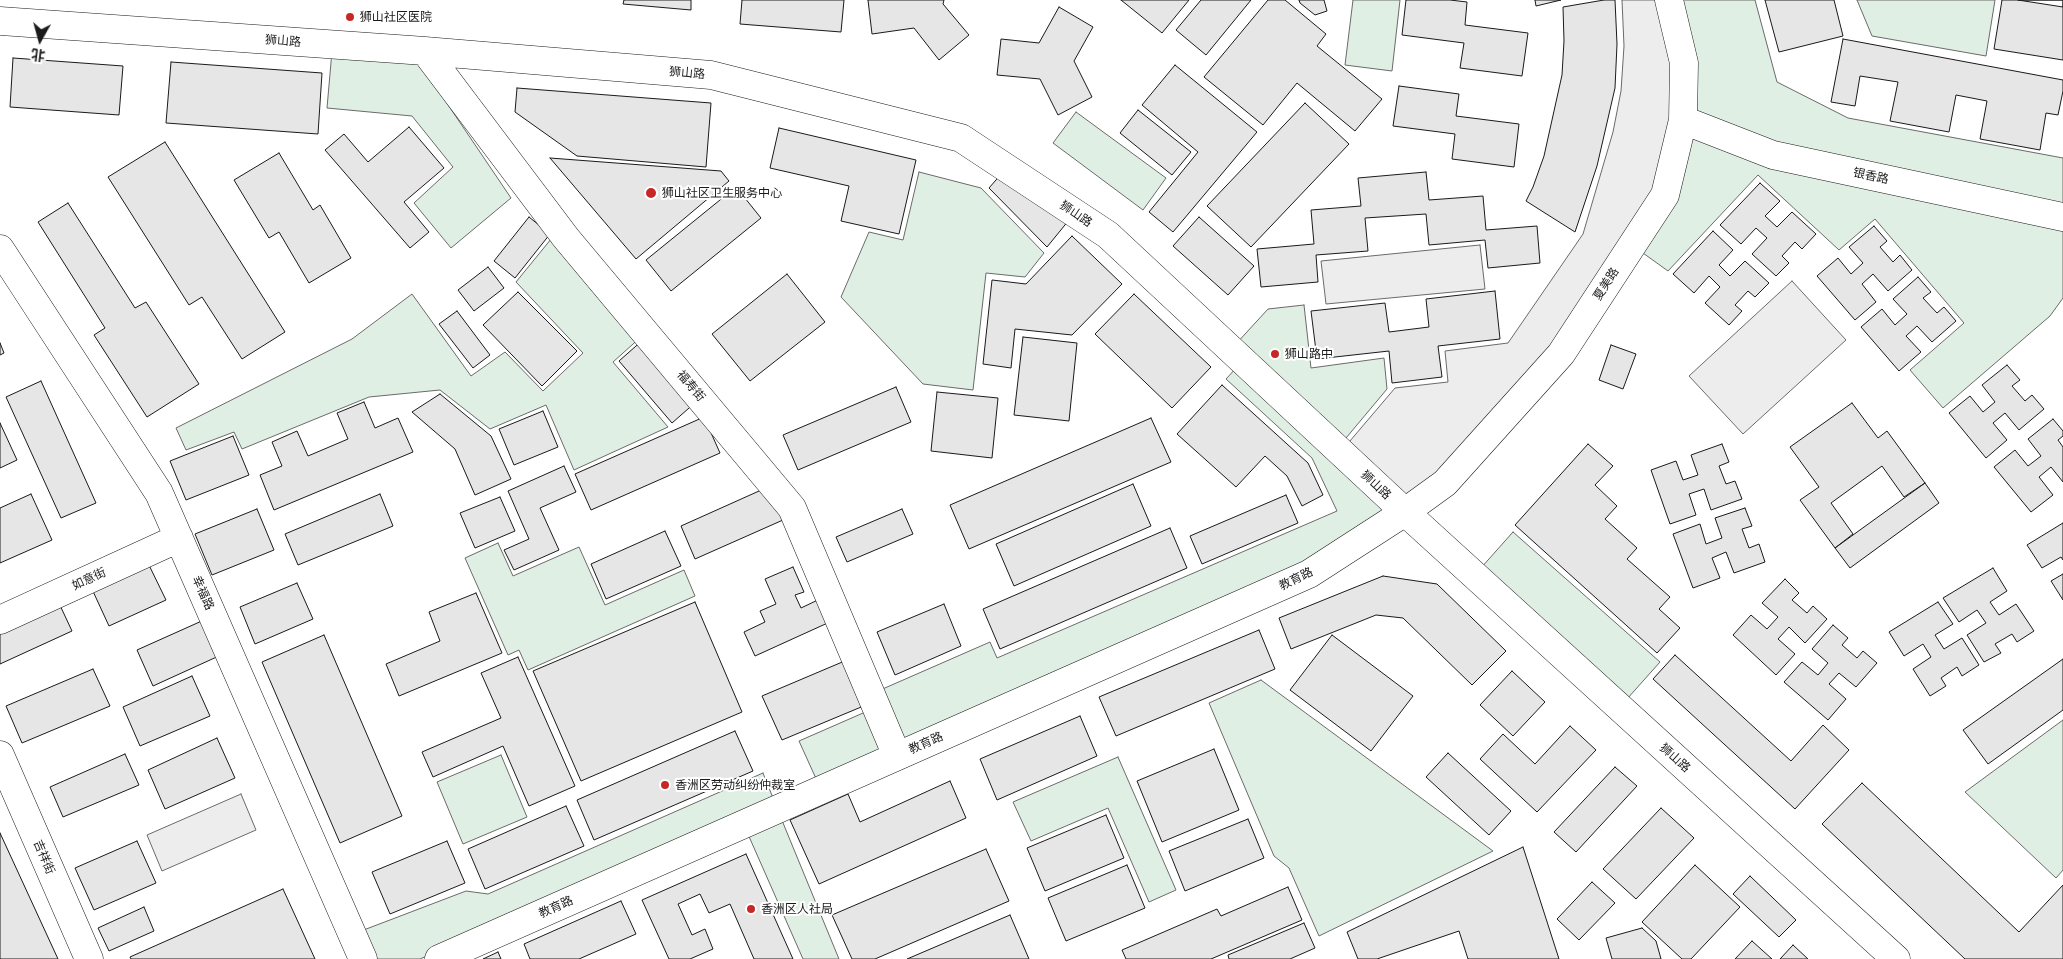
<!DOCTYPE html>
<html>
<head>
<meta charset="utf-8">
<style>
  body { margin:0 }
  #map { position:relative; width:2063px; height:959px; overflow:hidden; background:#fff; font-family:"Golos Text","Noto Sans SC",sans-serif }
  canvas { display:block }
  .north { position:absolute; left:15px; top:15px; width:50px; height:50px; -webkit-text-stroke:4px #fff; paint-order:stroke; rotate:187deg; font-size:14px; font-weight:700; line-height:20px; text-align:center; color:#1a1a1a }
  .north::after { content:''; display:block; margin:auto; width:18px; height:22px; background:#1a1a1a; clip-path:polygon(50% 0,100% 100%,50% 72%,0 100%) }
</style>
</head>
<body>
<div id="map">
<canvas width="2063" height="959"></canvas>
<div class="north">北</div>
</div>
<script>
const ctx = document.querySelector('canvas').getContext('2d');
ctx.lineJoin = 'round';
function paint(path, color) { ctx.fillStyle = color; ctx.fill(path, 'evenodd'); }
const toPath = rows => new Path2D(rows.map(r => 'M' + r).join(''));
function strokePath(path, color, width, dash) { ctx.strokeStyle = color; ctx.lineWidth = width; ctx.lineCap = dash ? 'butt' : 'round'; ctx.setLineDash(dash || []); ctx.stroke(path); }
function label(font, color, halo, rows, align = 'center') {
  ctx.font = font + ' "Golos Text","Noto Sans SC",sans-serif'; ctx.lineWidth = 4; ctx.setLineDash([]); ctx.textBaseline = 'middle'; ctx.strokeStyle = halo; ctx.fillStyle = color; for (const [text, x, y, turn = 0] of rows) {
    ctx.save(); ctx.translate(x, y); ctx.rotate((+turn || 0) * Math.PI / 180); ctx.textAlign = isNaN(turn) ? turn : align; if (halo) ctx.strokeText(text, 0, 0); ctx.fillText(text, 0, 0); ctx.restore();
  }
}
const green = toPath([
  [1353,0,1400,0,1392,71,1345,65,1353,0],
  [1674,0,1755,0,1777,82,1848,118,2063,158,2063,211,1779,150,1688,115,1674,0],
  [1857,0,1995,0,1986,56,1872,36,1857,0],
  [332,51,415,56,511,198,451,248,414,203,453,167,412,116,327,108,332,51],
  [1076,112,1166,178,1143,210,1053,143,1076,112],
  [1687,128,2063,224,2063,298,2050,316,1943,408,1910,370,1964,323,1875,219,1839,250,1758,175,1668,271,1636,248,1687,128],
  [919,172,981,188,1044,253,1025,277,986,273,973,390,923,384,841,297,869,232,903,240,919,172],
  [556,233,642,336,613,362,668,427,574,470,546,405,490,429,440,390,369,397,242,449,234,432,186,450,176,428,352,339,412,294,471,376,505,352,543,391,583,353,516,282,556,233],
  [1304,305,1311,368,1384,358,1387,389,1341,444,1235,345,1268,309,1304,305],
  [1238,366,1397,511,1307,568,901,748,878,691,990,642,997,658,1337,511,1312,458,1226,379,1238,366],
  [1513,532,1660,662,1627,699,1480,569,1513,532],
  [498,543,513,576,579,547,605,605,684,570,695,596,528,670,519,650,508,655,465,558,498,543],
  [1261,680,1493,851,1319,936,1289,868,1274,856,1209,703,1261,680],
  [870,710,889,752,818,783,799,741,870,710],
  [2063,720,2063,870,2056,878,1965,792,2063,720],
  [501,755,527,817,463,844,437,782,501,755],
  [1118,757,1176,890,1149,902,1108,808,1031,841,1013,802,1118,757],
  [763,773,775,803,420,959,374,959,361,931,466,891,488,894,763,773],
  [781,818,839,959,803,959,747,832,781,818]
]);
paint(green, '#e0efe3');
strokePath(green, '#6a6a6a', 1);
const parking = toPath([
  [1622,0,1664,0,1679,64,1661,192,1558,350,1407,508,1344,448,1395,388,1448,382,1445,351,1508,343,1583,234,1613,132,1621,91,1624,46,1622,0],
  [1480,245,1485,289,1326,304,1321,261,1480,245],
  [1792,281,1846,340,1743,434,1689,376,1792,281],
  [241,794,256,830,162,871,147,835,241,794]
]);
paint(parking, '#ededed');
strokePath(parking, '#6a6a6a', 1);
const building = toPath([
  [624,0,691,0,691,10,623,4,624,0],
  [742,0,844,0,841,32,740,24,742,0],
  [868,0,944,0,943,4,969,35,939,60,914,28,872,34,868,0],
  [1121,0,1189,0,1162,33,1121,0],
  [1201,0,1251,0,1206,55,1176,30,1201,0],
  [1268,0,1285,0,1326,34,1317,46,1382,99,1355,131,1297,83,1263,125,1204,77,1268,0],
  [1299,0,1324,0,1327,11,1315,15,1300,3,1299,0],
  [1406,0,1450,0,1467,2,1465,25,1528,33,1522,76,1460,68,1464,43,1402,35,1406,0],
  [1535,0,1561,0,1536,6,1535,0],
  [1604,0,1615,0,1617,44,1615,88,1597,166,1575,232,1526,201,1533,187,1544,156,1562,75,1564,41,1563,7,1604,0],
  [1765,0,1834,0,1843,36,1779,52,1765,0],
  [2002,0,2063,0,2063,60,1994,49,2002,0],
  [2018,0,2063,0,2063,7,2018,0],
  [1059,7,1093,27,1074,61,1092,97,1058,115,1040,79,997,75,1001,39,1039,43,1059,7],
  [1843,39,2063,80,2063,91,2058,115,2046,113,2040,150,1980,139,1987,101,1956,95,1949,132,1890,121,1898,82,1860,76,1855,106,1831,102,1843,39],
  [13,58,123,66,119,115,10,107,13,58],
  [171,62,322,73,318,134,166,123,171,62],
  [1175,65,1257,132,1173,232,1149,212,1198,152,1142,105,1175,65],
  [1399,86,1459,94,1456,116,1519,124,1514,167,1452,159,1455,134,1393,126,1399,86],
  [517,88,711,103,706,167,577,156,515,112,517,88],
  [1305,103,1349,144,1251,247,1207,206,1305,103],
  [1138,110,1191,152,1172,175,1120,133,1138,110],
  [409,127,444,168,404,202,429,232,410,248,325,150,344,134,368,162,409,127],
  [779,128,916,160,899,234,841,221,849,186,770,168,779,128],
  [165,142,285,332,242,359,202,297,189,305,108,177,165,142],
  [279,153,313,210,320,205,351,258,309,283,279,232,269,238,234,180,279,153],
  [550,158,721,171,729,181,636,259,550,158],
  [1003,172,1069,220,1047,247,989,188,1003,172],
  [1426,172,1429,200,1483,196,1486,230,1537,226,1540,263,1488,268,1485,240,1429,245,1426,214,1365,218,1368,251,1316,255,1318,282,1261,287,1257,249,1314,244,1311,210,1361,206,1358,178,1426,172],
  [1760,183,1780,201,1765,216,1777,227,1792,212,1816,234,1802,249,1795,242,1782,256,1789,263,1776,276,1752,254,1767,238,1756,228,1741,244,1720,225,1760,183],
  [736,187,761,218,671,291,646,260,736,187],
  [68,203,135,308,146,302,199,384,147,417,94,335,105,328,38,222,68,203],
  [529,217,550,234,515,278,494,261,529,217],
  [1199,217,1254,266,1228,295,1173,246,1199,217],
  [1874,226,1887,241,1880,247,1893,262,1900,255,1912,270,1888,291,1873,274,1862,284,1876,302,1855,320,1817,276,1838,258,1851,274,1863,263,1849,247,1874,226],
  [1713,231,1733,250,1719,265,1730,276,1745,261,1769,283,1755,297,1748,291,1735,305,1742,311,1729,325,1705,303,1720,287,1709,276,1694,293,1673,274,1713,231],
  [1072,236,1122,284,1072,335,1015,329,1011,368,983,364,992,280,1026,284,1072,236],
  [488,267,504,288,474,311,458,290,488,267],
  [787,274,825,322,750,381,712,334,787,274],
  [1918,277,1931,292,1923,298,1937,313,1944,307,1956,321,1932,342,1917,326,1906,336,1921,352,1899,371,1861,327,1882,309,1895,325,1907,314,1893,299,1918,277],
  [1495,291,1500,339,1438,346,1442,377,1392,383,1389,351,1317,359,1311,311,1385,303,1389,332,1429,327,1426,299,1495,291],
  [518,292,577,351,542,386,483,325,518,292],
  [1134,294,1211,367,1172,408,1095,334,1134,294],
  [457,311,490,355,473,368,439,324,457,311],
  [1023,337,1077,343,1069,421,1014,415,1023,337],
  [644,339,697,401,672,423,619,361,644,339],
  [0,343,4,353,0,355,0,343],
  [1611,345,1636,354,1623,389,1599,380,1611,345],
  [2007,365,2020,380,2012,386,2025,401,2032,395,2044,409,2019,430,2005,413,1993,423,2007,440,1986,458,1949,413,1970,396,1983,412,1995,402,1982,385,2007,365],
  [41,381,96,503,61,518,6,397,41,381],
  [1222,385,1308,463,1323,495,1302,506,1287,476,1265,456,1236,487,1177,434,1222,385],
  [896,387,911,422,798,470,783,435,896,387],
  [937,392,998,398,992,458,931,451,937,392],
  [440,394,491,436,511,479,475,495,455,449,412,412,440,394],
  [364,402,375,428,398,418,413,452,274,510,260,475,282,466,272,442,297,431,308,456,348,439,337,413,364,402],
  [1852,403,1878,438,1887,431,1925,483,1904,497,1882,466,1831,503,1853,534,1835,548,1800,500,1819,487,1790,447,1852,403],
  [543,411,558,447,514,465,499,429,543,411],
  [704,417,720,453,591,510,575,474,704,417],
  [1151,418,1171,462,969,549,950,505,1151,418],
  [2053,419,2063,431,2063,436,2058,440,2063,447,2063,482,2051,467,2039,477,2053,495,2031,512,1994,467,2015,450,2028,466,2041,456,2028,439,2053,419],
  [0,423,17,460,0,468,0,423],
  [233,436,249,475,186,500,170,461,233,436],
  [1588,444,1613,466,1595,485,1617,506,1605,519,1637,548,1627,559,1670,597,1659,609,1680,628,1657,653,1515,525,1588,444],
  [1722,444,1729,462,1719,466,1726,484,1735,481,1742,499,1711,510,1704,489,1689,494,1696,515,1670,524,1651,470,1676,461,1683,480,1698,475,1691,455,1722,444],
  [564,466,576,492,540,508,559,550,514,570,504,550,529,539,508,491,564,466],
  [1925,483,1939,503,1850,568,1835,548,1925,483],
  [1133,484,1151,526,1014,586,996,544,1133,484],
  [768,487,783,520,695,559,681,526,768,487],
  [31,494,52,540,0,563,0,508,31,494],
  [380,494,393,526,298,565,285,534,380,494],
  [1286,495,1298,523,1202,564,1190,536,1286,495],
  [500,497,515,531,475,548,460,513,500,497],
  [1745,508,1752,526,1742,529,1749,548,1759,544,1765,562,1734,573,1726,552,1712,558,1720,578,1693,588,1673,534,1700,524,1706,544,1722,538,1715,518,1745,508],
  [257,509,274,550,212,575,195,534,257,509],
  [902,509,913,534,847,562,836,537,902,509],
  [2063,523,2063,560,2061,557,2042,568,2027,545,2063,523],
  [1170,528,1187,568,1000,649,983,609,1170,528],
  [665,531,681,566,606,599,591,564,665,531],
  [147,561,166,600,109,626,91,587,147,561],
  [793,567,804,592,795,595,801,608,822,598,832,621,755,656,744,632,765,622,760,611,776,604,765,579,793,567],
  [1993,568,2007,591,1990,602,1999,615,2016,604,2034,631,2017,642,2012,634,1995,644,2001,653,1984,662,1967,635,1986,623,1977,610,1959,622,1943,598,1993,568],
  [2063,574,2063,600,2051,581,2063,574],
  [1383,576,1437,584,1506,651,1472,685,1403,618,1376,615,1291,649,1279,618,1383,576],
  [1785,579,1799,593,1792,600,1807,613,1813,606,1827,619,1805,643,1789,627,1778,639,1795,654,1776,675,1733,635,1751,615,1767,629,1778,617,1762,603,1785,579],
  [297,583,313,619,255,644,240,607,297,583],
  [476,593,502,653,399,696,386,664,440,641,429,612,476,593],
  [58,601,72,631,0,664,0,627,58,601],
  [695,602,742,712,581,781,533,671,695,602],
  [1938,602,1953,624,1935,635,1944,649,1962,638,1979,665,1962,676,1957,667,1941,678,1946,686,1930,696,1913,669,1931,657,1923,644,1904,656,1889,632,1938,602],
  [944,604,961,646,895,675,877,632,944,604],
  [204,620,221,655,153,686,137,650,204,620],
  [1833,625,1848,638,1842,645,1857,658,1863,651,1877,663,1856,687,1839,673,1829,684,1846,699,1828,720,1784,682,1802,662,1818,675,1828,663,1812,649,1833,625],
  [1259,630,1275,669,1116,736,1099,697,1259,630],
  [324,635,402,816,340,843,262,662,324,635],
  [1332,635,1413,696,1371,751,1290,690,1332,635],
  [1675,655,1791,761,1823,725,1849,750,1795,809,1653,679,1675,655],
  [518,657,575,786,529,806,503,746,433,777,422,752,501,718,481,673,518,657],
  [2063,659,2063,710,1988,764,1963,730,2063,659],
  [847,660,866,705,782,740,762,696,847,660],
  [93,669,110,706,22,743,6,706,93,669],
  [1512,671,1545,702,1513,736,1480,705,1512,671],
  [192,676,210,716,140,746,123,707,192,676],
  [1080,716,1097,756,997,800,980,759,1080,716],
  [1570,726,1596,750,1537,812,1480,759,1503,734,1535,764,1570,726],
  [735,731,753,771,594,840,577,800,735,731],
  [217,738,235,778,165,809,148,770,217,738],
  [1214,749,1239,810,1162,842,1137,781,1214,749],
  [1448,753,1511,811,1489,835,1426,777,1448,753],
  [125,754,139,785,63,817,50,787,125,754],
  [1615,767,1637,786,1576,852,1554,832,1615,767],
  [950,781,966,818,819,884,790,820,848,794,860,822,950,781],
  [1862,783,2019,932,2063,885,2063,959,1965,959,1822,824,1862,783],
  [566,806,584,846,485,889,468,849,566,806],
  [1661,808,1694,838,1636,899,1603,869,1661,808],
  [1106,815,1124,858,1045,891,1027,848,1106,815],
  [1248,819,1264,858,1185,891,1169,851,1248,819],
  [0,833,58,959,0,959,0,833],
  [137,841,156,883,94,910,75,868,137,841],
  [447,841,465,883,390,914,372,872,447,841],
  [1523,847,1559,959,1468,959,1459,931,1377,959,1358,959,1347,932,1523,847],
  [986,849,1009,901,875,959,852,959,832,915,986,849],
  [746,854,793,959,754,959,730,904,709,913,700,894,678,904,692,935,705,929,713,949,690,959,669,959,642,900,746,854],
  [1127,865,1145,908,1066,941,1048,898,1127,865],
  [1695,865,1740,907,1691,959,1682,959,1642,922,1695,865],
  [1750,876,1796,920,1779,937,1733,894,1750,876],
  [1592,882,1615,903,1579,940,1557,919,1592,882],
  [1288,887,1302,920,1211,959,1126,959,1122,950,1217,909,1221,916,1288,887],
  [283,889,315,959,131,959,130,957,283,889],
  [621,901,636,934,579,959,530,959,524,944,621,901],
  [144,907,154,931,109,951,98,928,144,907],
  [1010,915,1029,959,907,959,1010,915],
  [1304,923,1315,948,1290,959,1229,959,1228,955,1304,923],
  [1642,928,1656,941,1661,959,1612,959,1606,938,1642,928],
  [1752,941,1772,959,1735,959,1752,941],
  [1793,945,1808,959,1780,959,1793,945],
  [498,952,501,959,483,959,498,952]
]);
paint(building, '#e6e6e6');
strokePath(building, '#1a1a1a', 1);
const minor = toPath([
  [0,21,425,51,711,75,961,138,1108,235,1405,512,1896,959],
  [425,51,566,238,792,508,897,756],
  [1683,120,1773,155,2063,217],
  [0,249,159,493,363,959],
  [0,620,179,538],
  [0,755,89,959],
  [439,959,1309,574,1405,512,1445,483,1561,354,1665,195,1683,120,1684,63,1669,0]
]);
strokePath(minor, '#1a1a1a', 29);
strokePath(minor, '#fff', 28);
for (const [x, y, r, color] of [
  [350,17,5,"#c62828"],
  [651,193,6,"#c62828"],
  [1275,354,5,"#c62828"],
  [665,785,5,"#c62828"],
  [751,909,5,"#c62828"]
]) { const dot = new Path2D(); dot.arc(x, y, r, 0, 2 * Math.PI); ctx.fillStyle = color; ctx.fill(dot); strokePath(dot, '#fff', 2); }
label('12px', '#1a1a1a', '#fff', [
  ["狮山社区医院",360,17],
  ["狮山社区卫生服务中心",662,193],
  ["狮山路中",1285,354],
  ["香洲区劳动纠纷仲裁室",675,785],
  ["香洲区人社局",761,909]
], 'left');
label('12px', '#1a1a1a', '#fff', [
  ["狮山路",283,41,4],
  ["狮山路",687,73,5],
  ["银香路",1871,176,12],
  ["狮山路",1076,214,34],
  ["夏美路",1606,284,-57],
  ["福寿街",691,386,50],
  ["狮山路",1376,485,43],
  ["如意街",89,579,-25],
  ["教育路",1296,579,-26],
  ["幸福路",203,593,66],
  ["教育路",926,743,-24],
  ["狮山路",1675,758,42],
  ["吉祥街",44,857,67],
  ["教育路",556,907,-24]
]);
</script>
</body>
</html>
